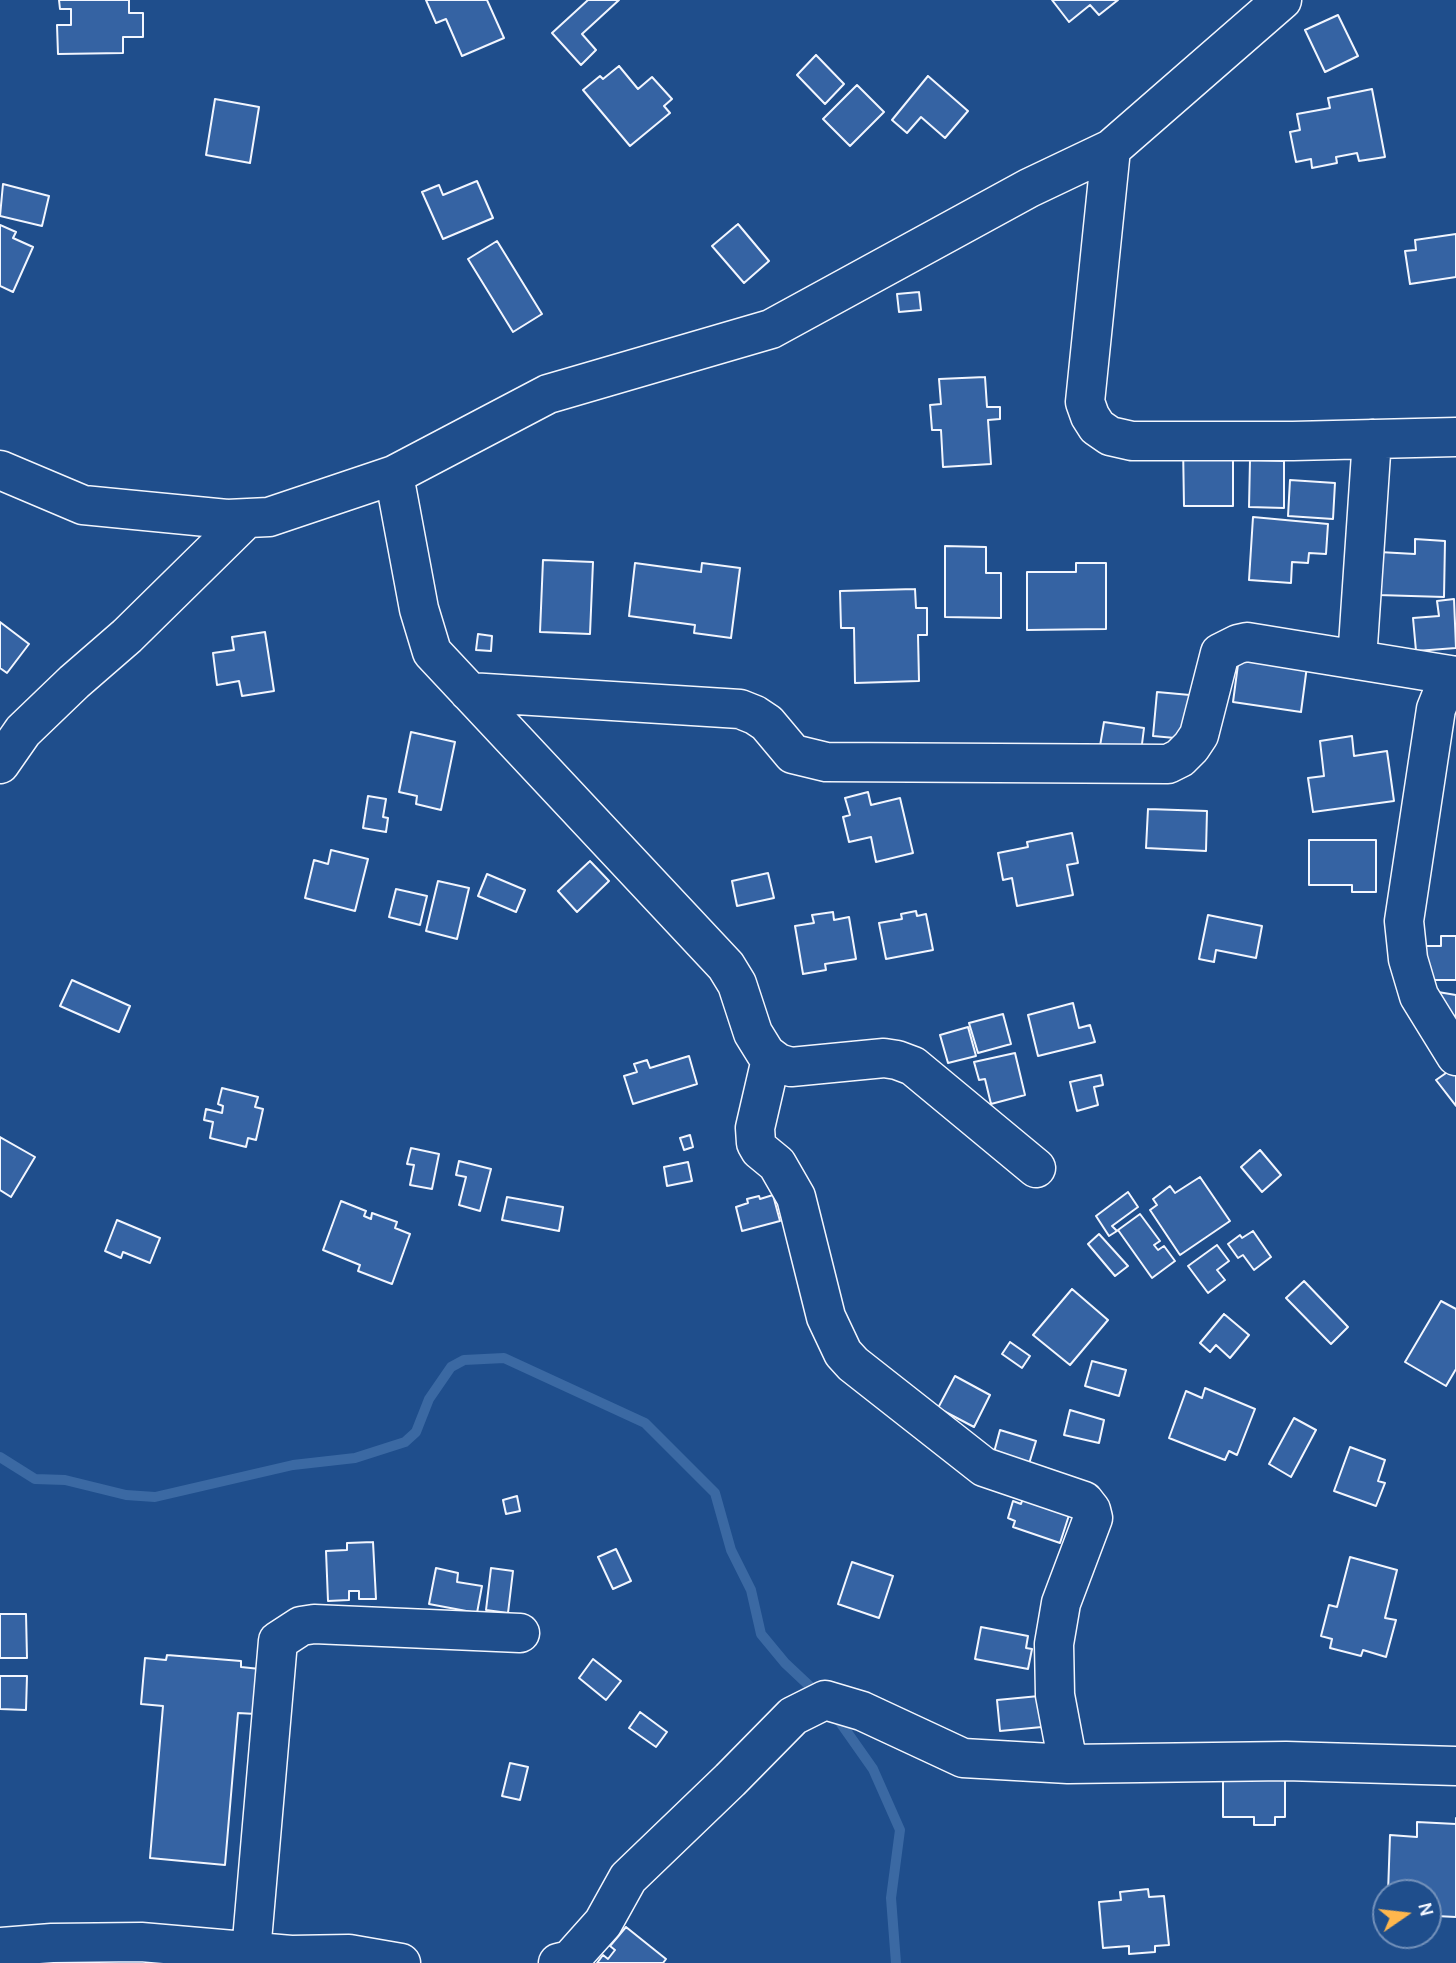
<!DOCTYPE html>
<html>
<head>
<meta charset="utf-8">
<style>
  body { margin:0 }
  #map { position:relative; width:1456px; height:1963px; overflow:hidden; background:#1f4e8c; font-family:Karla,sans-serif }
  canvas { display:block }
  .north { position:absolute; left:1372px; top:1879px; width:70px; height:70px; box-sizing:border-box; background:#1f4e8c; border:2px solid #7391ba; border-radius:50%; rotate:76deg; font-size:19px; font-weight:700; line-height:28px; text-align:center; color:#f2f6ff }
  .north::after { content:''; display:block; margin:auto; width:24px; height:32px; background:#ffb74d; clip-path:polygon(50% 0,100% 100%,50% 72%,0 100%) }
</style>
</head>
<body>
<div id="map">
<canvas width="1456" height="1963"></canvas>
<div class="north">N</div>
</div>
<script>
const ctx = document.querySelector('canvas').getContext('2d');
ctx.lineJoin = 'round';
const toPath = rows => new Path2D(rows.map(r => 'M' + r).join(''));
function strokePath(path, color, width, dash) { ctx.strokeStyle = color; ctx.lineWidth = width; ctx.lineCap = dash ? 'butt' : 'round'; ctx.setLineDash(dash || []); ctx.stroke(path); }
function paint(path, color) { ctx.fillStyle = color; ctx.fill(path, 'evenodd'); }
strokePath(toPath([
  [0,1457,35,1479,65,1480,126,1495,155,1497,293,1465,355,1458,405,1442,416,1432,429,1399,451,1367,464,1360,504,1358,645,1423,715,1493,731,1550,751,1590,761,1634,785,1663,818,1694],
  [835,1715,873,1769,900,1830,891,1898,896,1963]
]), '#3b69a3', 10);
const building = toPath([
  [59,0,129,0,129,13,143,13,143,37,123,37,123,53,58,54,57,25,71,25,71,9,60,9,59,0],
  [426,0,487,0,504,38,462,56,446,19,436,23,426,0],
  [588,0,619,0,582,34,596,50,581,65,552,33,588,0],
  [1052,0,1118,0,1099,15,1090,5,1069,22,1052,0],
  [1338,15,1358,56,1325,72,1305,30,1338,15],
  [816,55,844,84,825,104,797,75,816,55],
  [619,66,638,89,652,77,672,99,664,106,670,113,630,146,583,90,600,76,603,79,619,66],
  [928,76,968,111,945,138,921,117,907,133,892,120,928,76],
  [857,85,884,112,850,146,823,119,857,85],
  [1372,89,1385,157,1359,161,1357,153,1336,157,1337,163,1312,168,1311,159,1296,162,1290,132,1300,130,1297,114,1330,108,1328,98,1372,89],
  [215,99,259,107,250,163,206,155,215,99],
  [477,181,493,218,443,239,422,192,439,185,443,195,477,181],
  [3,184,49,196,42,226,0,216,3,184],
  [738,224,769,261,744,283,712,246,738,224],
  [0,225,16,232,13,238,33,247,13,292,0,286,0,225],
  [1456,234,1456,277,1410,284,1405,251,1416,250,1415,240,1456,234],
  [497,241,542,314,513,332,468,259,497,241],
  [919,292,921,310,899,312,897,294,919,292],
  [985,377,987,407,1000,407,1000,419,988,420,991,464,943,467,941,430,932,430,930,405,941,404,939,379,985,377],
  [1183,445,1233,445,1233,506,1184,506,1183,445],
  [1250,460,1284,461,1284,508,1249,507,1250,460],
  [1290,480,1335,483,1333,519,1288,516,1290,480],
  [1253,517,1328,524,1326,554,1309,553,1308,563,1292,562,1291,583,1249,580,1253,517],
  [1415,539,1445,541,1444,597,1378,595,1379,552,1415,554,1415,539],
  [945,546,986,547,986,573,1001,573,1001,618,945,617,945,546],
  [543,560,593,562,590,634,540,632,543,560],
  [635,563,701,572,702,563,740,568,731,638,694,633,695,625,629,616,635,563],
  [1076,563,1106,563,1106,629,1027,630,1027,572,1076,572,1076,563],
  [915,589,916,608,927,608,927,635,918,635,919,681,855,683,854,628,841,628,840,591,915,589],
  [1454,599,1456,648,1416,651,1413,618,1439,616,1437,601,1454,599],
  [0,622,29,644,7,673,0,668,0,622],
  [265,632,274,691,242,696,239,681,217,685,213,653,234,650,232,637,265,632],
  [478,634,492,636,491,651,476,650,478,634],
  [1239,657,1307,666,1301,712,1233,702,1239,657],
  [1157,692,1190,695,1186,739,1153,736,1157,692],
  [1104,722,1144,728,1141,752,1100,746,1104,722],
  [411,732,455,742,441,810,416,804,417,796,399,792,411,732],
  [1352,736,1354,756,1387,751,1394,801,1313,812,1308,778,1324,776,1320,741,1352,736],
  [868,792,871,805,900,798,913,853,876,862,871,837,849,842,843,817,850,815,845,798,868,792],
  [368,796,386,799,383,817,388,818,386,832,363,828,368,796],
  [1148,809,1207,811,1206,851,1146,848,1148,809],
  [1072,833,1078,863,1067,865,1073,895,1017,906,1012,878,1003,880,998,853,1028,847,1027,842,1072,833],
  [1309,840,1376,840,1376,892,1352,892,1352,885,1309,885,1309,840],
  [331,850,368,859,355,911,305,898,314,860,328,864,331,850],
  [590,861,609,881,577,912,558,891,590,861],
  [768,873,774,898,737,906,732,881,768,873],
  [487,874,525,890,516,912,478,896,487,874],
  [438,881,469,888,457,939,426,931,438,881],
  [396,889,427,896,420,925,389,917,396,889],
  [916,911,917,916,926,914,933,950,886,959,879,923,902,919,901,914,916,911],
  [833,912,834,920,849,917,856,959,825,964,826,970,803,974,795,926,814,923,812,915,833,912],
  [1208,915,1262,926,1256,958,1216,950,1214,962,1199,959,1208,915],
  [1441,936,1456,936,1456,980,1426,980,1426,946,1441,946,1441,936],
  [72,980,130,1006,119,1032,60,1006,72,980],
  [1438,992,1456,995,1456,1016,1435,1013,1438,992],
  [1073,1003,1079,1028,1090,1025,1095,1042,1038,1056,1028,1015,1073,1003],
  [1003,1014,1011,1044,978,1053,969,1023,1003,1014],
  [968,1027,976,1056,948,1063,940,1035,968,1027],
  [1015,1053,1025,1095,991,1104,985,1079,979,1080,974,1062,1015,1053],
  [689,1056,697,1084,633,1104,624,1076,637,1072,634,1064,647,1060,650,1068,689,1056],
  [1456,1066,1456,1106,1436,1080,1456,1066],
  [1101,1075,1103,1085,1094,1087,1098,1105,1077,1111,1070,1082,1101,1075],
  [222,1088,258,1097,255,1107,263,1109,256,1140,248,1138,246,1147,210,1138,213,1122,204,1120,206,1109,222,1113,223,1106,218,1104,222,1088],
  [690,1135,693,1147,684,1150,680,1138,690,1135],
  [0,1137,35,1157,11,1197,0,1190,0,1137],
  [411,1148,439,1154,432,1189,410,1185,414,1165,407,1164,411,1148],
  [1260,1150,1281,1175,1262,1192,1241,1167,1260,1150],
  [459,1161,491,1169,480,1211,459,1205,466,1177,456,1175,459,1161],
  [688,1162,692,1181,667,1186,664,1167,688,1162],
  [1200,1177,1230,1221,1180,1255,1150,1210,1157,1205,1153,1199,1170,1186,1175,1193,1200,1177],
  [1128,1192,1138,1207,1112,1226,1117,1231,1109,1236,1096,1216,1128,1192],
  [773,1195,780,1221,742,1231,736,1207,748,1203,747,1199,759,1196,760,1199,773,1195],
  [507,1197,563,1207,559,1231,502,1220,507,1197],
  [341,1201,366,1211,364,1216,371,1219,372,1213,397,1222,395,1228,410,1234,392,1284,358,1271,360,1265,323,1250,341,1201],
  [1140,1214,1160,1241,1154,1245,1158,1250,1164,1246,1175,1261,1152,1278,1118,1230,1140,1214],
  [117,1220,160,1238,150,1263,123,1252,121,1258,105,1251,117,1220],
  [1253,1231,1271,1257,1254,1270,1243,1255,1238,1258,1228,1244,1240,1235,1242,1238,1253,1231],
  [1099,1234,1128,1266,1115,1276,1088,1244,1099,1234],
  [1217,1245,1229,1261,1217,1270,1225,1280,1208,1293,1188,1266,1217,1245],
  [1304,1281,1348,1327,1331,1344,1286,1298,1304,1281],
  [1072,1289,1108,1320,1070,1365,1033,1335,1072,1289],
  [1441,1301,1456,1309,1456,1369,1446,1386,1405,1362,1441,1301],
  [1224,1314,1249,1335,1230,1358,1216,1345,1210,1352,1200,1343,1224,1314],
  [1010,1342,1030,1356,1022,1368,1002,1354,1010,1342],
  [1092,1361,1126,1370,1119,1396,1085,1386,1092,1361],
  [955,1376,990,1395,974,1427,938,1408,955,1376],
  [1205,1388,1255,1409,1237,1455,1229,1451,1225,1460,1169,1438,1186,1391,1202,1398,1205,1388],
  [1070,1410,1104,1420,1099,1443,1064,1435,1070,1410],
  [1294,1418,1316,1430,1291,1477,1269,1464,1294,1418],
  [1000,1430,1036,1441,1028,1467,993,1456,1000,1430],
  [1350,1447,1385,1460,1378,1481,1385,1483,1376,1506,1334,1491,1350,1447],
  [1026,1490,1072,1506,1060,1543,1013,1527,1015,1521,1008,1518,1013,1501,1021,1504,1026,1490],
  [517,1496,520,1511,506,1514,503,1500,517,1496],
  [373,1542,376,1599,359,1599,359,1591,349,1591,349,1600,328,1601,326,1551,347,1550,347,1543,373,1542],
  [616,1549,631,1581,613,1589,598,1557,616,1549],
  [1350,1557,1397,1570,1385,1618,1396,1620,1386,1657,1363,1650,1361,1656,1330,1648,1332,1639,1321,1636,1329,1605,1337,1607,1350,1557],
  [852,1562,893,1576,879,1618,838,1604,852,1562],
  [436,1568,458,1573,457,1582,482,1586,477,1613,429,1604,436,1568],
  [491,1568,513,1571,508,1613,486,1610,491,1568],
  [0,1614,26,1614,27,1658,0,1658,0,1614],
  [981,1627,1028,1636,1026,1648,1032,1649,1028,1669,975,1659,981,1627],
  [167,1655,241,1661,241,1667,260,1669,256,1714,238,1713,225,1865,150,1858,163,1706,141,1704,145,1658,166,1660,167,1655],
  [593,1659,621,1681,606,1700,579,1678,593,1659],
  [0,1676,27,1676,26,1710,0,1709,0,1676],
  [1039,1696,1042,1727,1000,1731,997,1700,1039,1696],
  [640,1712,667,1732,656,1747,629,1728,640,1712],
  [510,1763,528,1767,520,1800,502,1796,510,1763],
  [1223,1776,1285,1776,1285,1817,1275,1817,1275,1825,1254,1825,1254,1817,1223,1817,1223,1776],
  [1456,1818,1456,1917,1436,1916,1437,1902,1428,1901,1428,1893,1388,1893,1390,1835,1417,1837,1417,1822,1456,1824,1456,1818],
  [1148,1889,1149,1897,1164,1896,1169,1945,1155,1946,1155,1952,1129,1954,1129,1946,1103,1948,1099,1902,1121,1900,1120,1892,1148,1889],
  [626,1927,666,1959,663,1963,597,1963,603,1955,608,1959,615,1950,610,1946,626,1927]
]);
paint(building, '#3563a3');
strokePath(building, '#f2f6ff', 2);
const minor = toPath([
  [1111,149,1085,402,1090,416,1097,427,1110,436,1132,441,1293,441,1456,437],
  [0,470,83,505,227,519,269,517,394,475,548,394,771,329,1029,188,1111,149,1282,0],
  [394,475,419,609,432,652,726,966,737,984,753,1033,766,1054,778,1063,791,1067,884,1058,897,1060,913,1066,1036,1168],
  [1357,660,1372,439],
  [1456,676,1442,694,1436,709,1404,921,1408,959,1419,996,1456,1056],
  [469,692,740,709,755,715,767,723,793,754,826,762,1168,764,1180,758,1191,747,1199,735,1220,653,1238,644,1247,642,1456,676],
  [0,764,23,731,74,682,127,636,246,519],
  [771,1059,755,1128,756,1143,760,1150,777,1164,796,1197,826,1317,843,1353,853,1364,984,1467,1084,1501,1091,1510,1093,1518,1061,1603,1054,1644,1055,1695,1068,1764],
  [0,1947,52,1943,141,1942,291,1955,349,1954,401,1963],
  [251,1952,278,1641,301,1626,314,1624,520,1633],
  [558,1963,570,1960,603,1923,628,1878,730,1780,793,1716,825,1700,862,1711,963,1758,1068,1764,1286,1761,1456,1766]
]);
strokePath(minor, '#f2f6ff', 41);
strokePath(minor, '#1f4e8c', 38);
</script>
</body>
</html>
